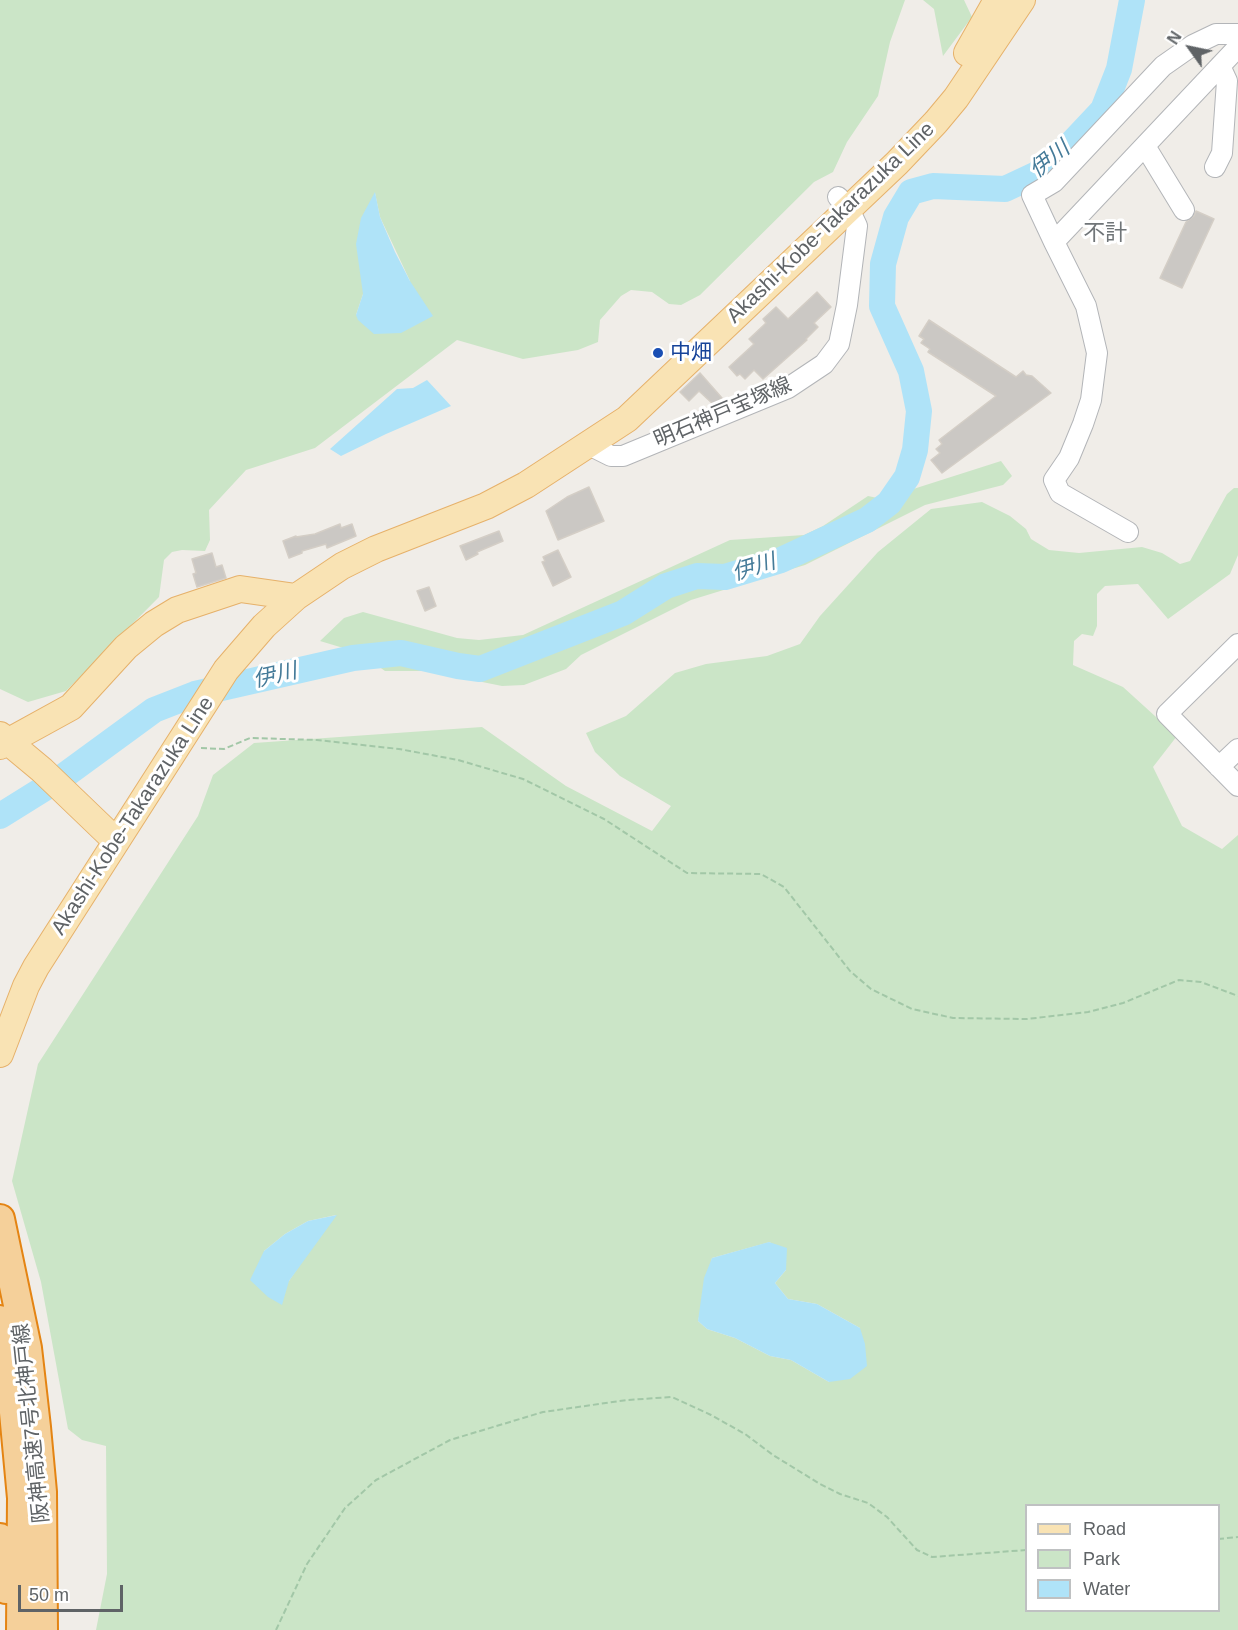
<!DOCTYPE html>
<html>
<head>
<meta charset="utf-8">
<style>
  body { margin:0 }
  #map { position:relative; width:1238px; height:1630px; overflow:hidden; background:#f0ede8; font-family:Arial,sans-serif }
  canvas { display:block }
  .legend { position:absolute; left:1025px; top:1504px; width:195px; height:108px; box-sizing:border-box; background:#fff; border:2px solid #bfc1c2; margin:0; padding:8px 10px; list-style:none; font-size:18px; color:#5f6366 }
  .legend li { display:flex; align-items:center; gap:12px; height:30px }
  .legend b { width:30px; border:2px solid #bfc1c2 }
  .north { position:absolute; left:1160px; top:18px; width:60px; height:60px; -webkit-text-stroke:4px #fff; paint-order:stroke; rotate:303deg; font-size:16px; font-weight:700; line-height:24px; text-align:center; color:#5f6366 }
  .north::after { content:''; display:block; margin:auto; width:21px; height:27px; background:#5f6366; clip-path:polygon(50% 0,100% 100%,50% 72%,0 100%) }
  .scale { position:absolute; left:18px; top:1585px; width:105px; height:27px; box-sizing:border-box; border:3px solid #5f6366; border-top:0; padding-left:8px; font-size:18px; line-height:21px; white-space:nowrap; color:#5f6366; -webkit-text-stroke:4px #fff; paint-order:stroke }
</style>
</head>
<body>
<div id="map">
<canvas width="1238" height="1630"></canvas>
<ul class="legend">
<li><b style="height:8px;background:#f9e3b4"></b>Road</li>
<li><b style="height:16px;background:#cbe5c7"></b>Park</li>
<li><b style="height:16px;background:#afe3f8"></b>Water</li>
</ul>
<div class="north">N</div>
<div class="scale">50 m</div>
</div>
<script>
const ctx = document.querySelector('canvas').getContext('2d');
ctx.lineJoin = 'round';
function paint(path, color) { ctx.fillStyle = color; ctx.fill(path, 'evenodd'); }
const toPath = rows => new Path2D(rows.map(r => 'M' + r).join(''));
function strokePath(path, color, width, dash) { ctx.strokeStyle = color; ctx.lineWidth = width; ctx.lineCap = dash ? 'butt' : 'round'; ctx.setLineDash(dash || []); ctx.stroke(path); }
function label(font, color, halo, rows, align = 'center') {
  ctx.font = font + ' Arial,"Noto Sans JP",sans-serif'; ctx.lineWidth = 6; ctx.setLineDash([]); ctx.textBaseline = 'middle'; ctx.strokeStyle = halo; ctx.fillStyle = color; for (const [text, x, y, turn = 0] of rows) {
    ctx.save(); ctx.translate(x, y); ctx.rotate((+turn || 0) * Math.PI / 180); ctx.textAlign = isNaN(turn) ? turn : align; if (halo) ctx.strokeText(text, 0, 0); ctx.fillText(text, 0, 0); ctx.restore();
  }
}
paint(toPath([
  [0,0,905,0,890,42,878,96,847,142,833,172,814,182,700,295,681,305,669,304,652,292,631,290,621,296,600,320,598,342,578,350,523,359,457,340,315,448,246,470,209,510,210,540,205,551,182,550,172,552,164,560,159,597,66,691,28,702,0,689],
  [375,193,380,217,410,281,356,315,363,294],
  [923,0,964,0,972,17,943,56,934,9],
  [1001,461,1012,476,1003,485,925,505,805,565,691,600,581,655,566,669,524,685,502,686,428,671,385,671,360,653,320,641,344,618,363,612,457,638,479,640,523,635,730,540,804,535,823,526,868,496,882,499],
  [1234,488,1238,488,1238,555,1230,574,1168,619,1138,584,1105,586,1097,594,1097,626,1093,636,1082,634,1074,641,1073,665,1123,687,1177,736,1153,767,1182,826,1222,849,1238,835,1238,1630,96,1630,107,1574,106,1446,82,1440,68,1429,41,1282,12,1181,38,1064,198,816,213,775,254,743,482,727,566,786,652,831,671,806,620,776,595,752,586,733,626,716,675,673,706,664,767,656,800,644,820,616,878,552,931,509,982,502,1010,516,1026,529,1031,539,1049,550,1079,553,1142,547,1162,553,1180,564,1190,561,1227,494],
  [336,1215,304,1258,289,1281,264,1251,285,1234,308,1221],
  [770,1242,786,1270,775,1283,788,1299,817,1304,860,1328,829,1382,791,1360,770,1356,735,1338,707,1329,698,1321,712,1258],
  [1026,1506,1218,1506,1218,1610,1026,1610]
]), '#cbe5c7');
paint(toPath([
  [375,192,380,217,395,252,410,281,433,316,401,333,374,334,358,320,356,315,363,294,356,244,361,218],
  [427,380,451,406,386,434,341,456,330,449,397,389,413,388],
  [337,1215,289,1281,282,1305,268,1297,250,1280,264,1251,285,1234,308,1221],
  [769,1242,787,1248,786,1270,775,1283,788,1299,817,1304,860,1328,865,1344,867,1366,850,1379,829,1382,791,1360,770,1356,735,1338,707,1329,698,1321,704,1278,712,1258]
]), '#afe3f8');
strokePath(toPath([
  [0,816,61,778,154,710,195,694,353,658,401,653,458,666,480,669,623,613,666,586,697,576,725,577,781,560,867,520,889,503,907,477,915,450,919,411,911,371,882,306,883,264,896,217,911,192,933,186,1005,189,1037,174,1072,143,1103,110,1119,69,1132,0]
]), '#afe3f8', 26);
const building = toPath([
  [1196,211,1214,219,1182,288,1160,278,1186,222,1194,216,1196,211],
  [817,292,831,307,814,323,818,327,806,339,807,340,763,379,754,370,745,379,740,374,737,376,729,367,754,344,749,339,766,323,763,319,776,307,788,319,817,292],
  [929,320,1016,377,1023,371,1026,375,1032,376,1051,393,942,473,931,460,940,453,936,449,942,444,939,440,996,396,928,352,930,349,921,343,924,339,919,336,929,320],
  [700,373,722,398,714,405,699,391,689,401,680,392,700,373],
  [589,487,604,521,558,540,546,511,567,497,589,487],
  [340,524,341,528,352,524,356,536,327,548,326,544,302,551,302,553,289,558,283,541,296,536,296,537,315,534,340,524],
  [499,531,503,541,477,552,478,554,466,560,460,546,499,531],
  [558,550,571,577,553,586,542,562,545,561,543,557,558,550],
  [212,553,216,567,222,565,226,578,197,587,193,574,196,573,192,559,212,553],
  [429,587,436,606,425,611,417,591,429,587]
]);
paint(building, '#cbc8c4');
strokePath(building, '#d4cec6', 1.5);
const minor = toPath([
  [1238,34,1216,34,1193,45,1163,66,1054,182,1032,195,1054,242,1238,47],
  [1145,146,1184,210],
  [1215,167,1222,153,1227,81,1220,66],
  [1054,242,1086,306,1097,353,1091,400,1083,424,1069,458,1054,480,1060,493,1128,532],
  [587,444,611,456,623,456,788,388,824,364,839,344,847,305,857,226,849,209,838,197],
  [1238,644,1167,714,1238,786],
  [1219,767,1238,749]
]);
const major = toPath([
  [967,53,997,0],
  [0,735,42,770,116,841],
  [0,746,71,707,126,647,154,624,177,610,240,589,296,597],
  [0,1054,26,986,36,967,226,670,264,626,296,597,342,566,376,549,486,506,526,485,627,419,897,163,936,122,956,98,1022,0]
]);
const highway = toPath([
  [0,1219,27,1348,36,1427,42,1492,43,1630],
  [0,1320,12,1391,22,1498,21,1630],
  [0,1538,6,1589]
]);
strokePath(minor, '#b3b5b8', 22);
strokePath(major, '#e6b16a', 28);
strokePath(highway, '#e48413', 32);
strokePath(toPath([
  [201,748,224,749,250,738,317,740,399,749,458,760,523,779,604,819,687,873,761,874,784,887,850,971,871,989,912,1009,953,1018,1027,1019,1088,1012,1123,1003,1179,980,1201,982,1238,996],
  [1218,1539,1238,1537],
  [276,1630,307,1564,345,1508,376,1480,450,1440,543,1412,627,1400,672,1397,711,1415,745,1434,773,1455,820,1484,840,1494,868,1503,887,1517,917,1550,932,1557,1026,1550]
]), '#a2c7a7', 2, [6, 3]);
strokePath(minor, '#fff', 20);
strokePath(major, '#f9e3b4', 26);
strokePath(highway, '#f5d09a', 28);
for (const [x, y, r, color] of [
  [658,353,6,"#1a4fb4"]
]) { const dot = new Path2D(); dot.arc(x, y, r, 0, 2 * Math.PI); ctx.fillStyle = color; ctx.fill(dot); strokePath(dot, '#fff', 2); }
label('21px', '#5f6366', '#fff', [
  ["Akashi-Kobe-Takarazuka Line",831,223,-44],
  ["明石神戸宝塚線",723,413,-23],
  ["Akashi-Kobe-Takarazuka Line",133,816,-57],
  ["阪神高速7号北神戸線",32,1423,-96]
]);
label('21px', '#164399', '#fff', [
  ["中畑",670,353]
], 'left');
label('italic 22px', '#457b99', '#fff', [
  ["伊川",1050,160,-39],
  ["伊川",754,568,-17],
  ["伊川",275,676,-13]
]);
label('22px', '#707578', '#fff', [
  ["不計",1105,234]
]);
</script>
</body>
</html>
